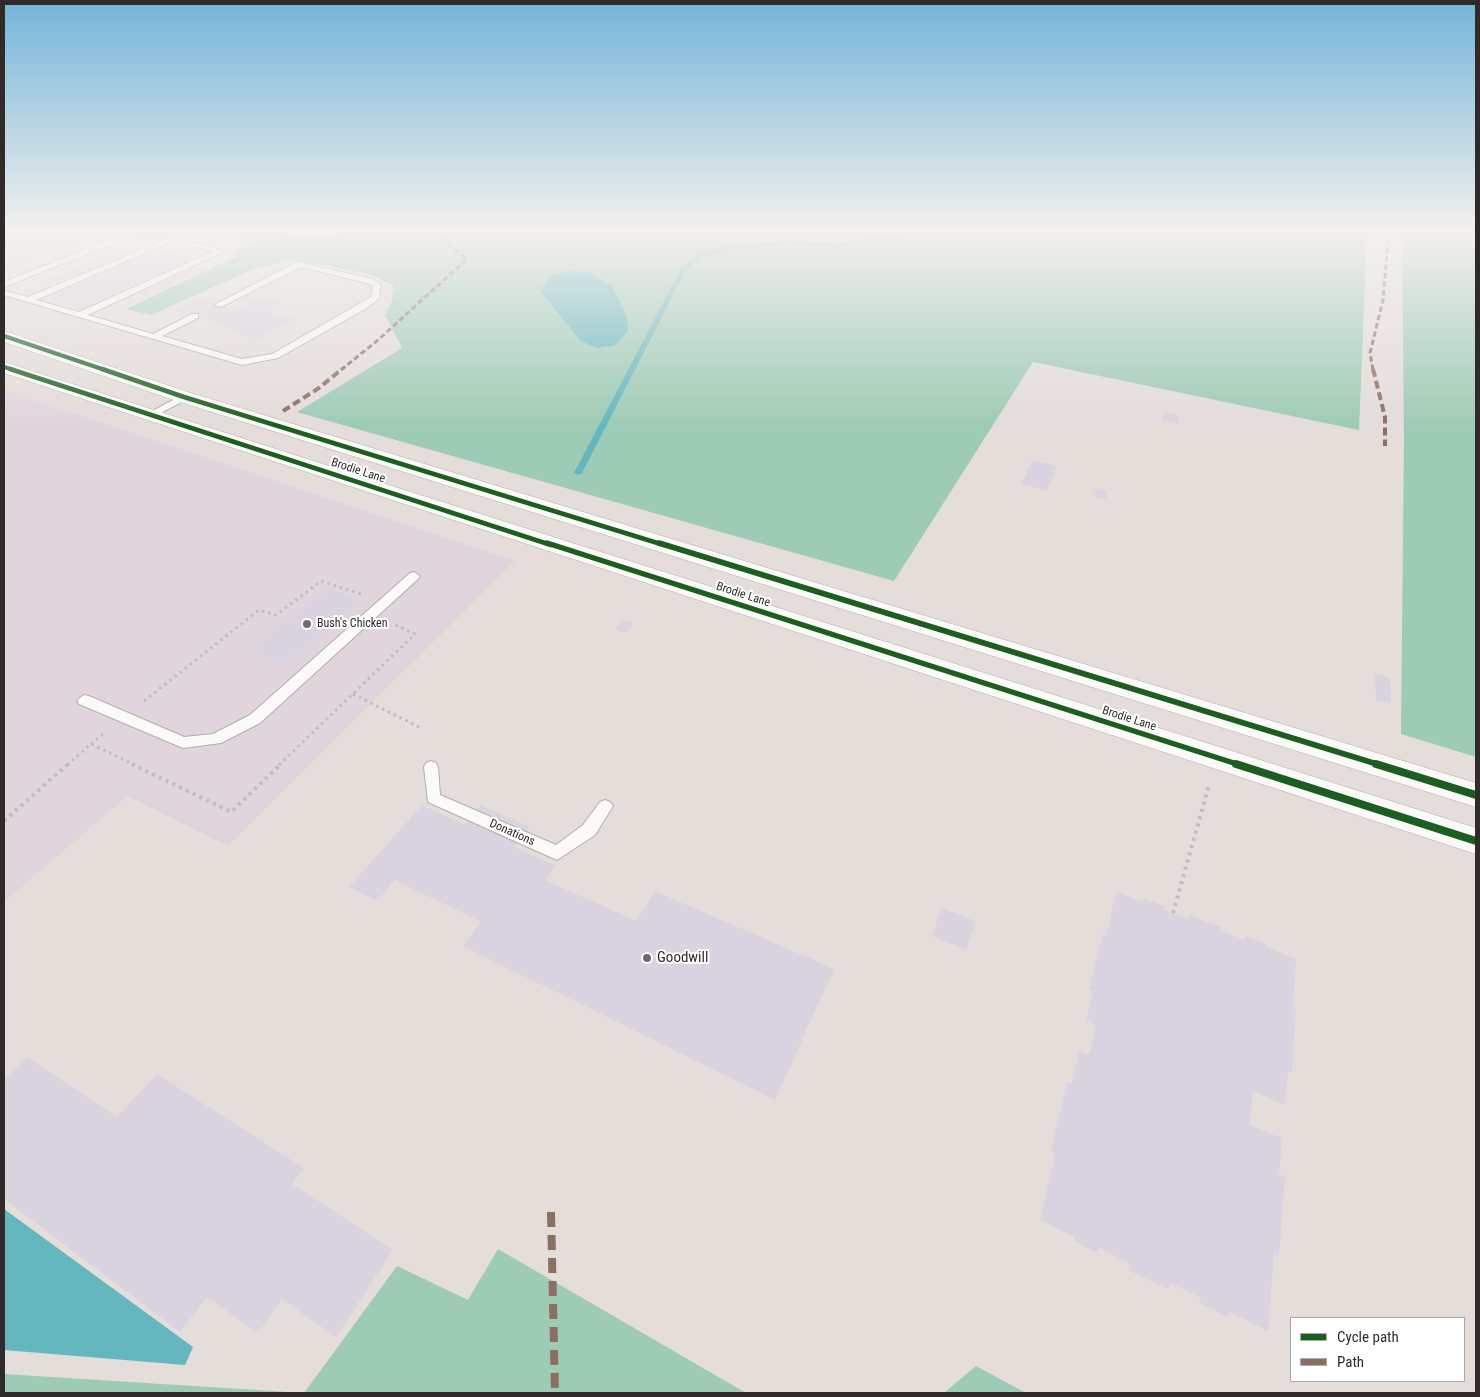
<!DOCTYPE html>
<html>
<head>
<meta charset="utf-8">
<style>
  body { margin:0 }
  #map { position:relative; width:1480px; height:1397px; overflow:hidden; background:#e4ddda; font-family:"Roboto Condensed",sans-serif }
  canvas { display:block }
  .frame { position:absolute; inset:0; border:5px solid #302b29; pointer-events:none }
  .legend { position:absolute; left:1290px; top:1317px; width:175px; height:65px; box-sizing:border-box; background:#fff; border:1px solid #acaaa9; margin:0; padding:6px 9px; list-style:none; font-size:15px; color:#302b29 }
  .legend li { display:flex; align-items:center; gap:10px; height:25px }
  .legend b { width:25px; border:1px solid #acaaa9 }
</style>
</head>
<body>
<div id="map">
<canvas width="1480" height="1397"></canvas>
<div class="frame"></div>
<ul class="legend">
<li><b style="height:6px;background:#1b5e20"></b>Cycle path</li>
<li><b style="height:6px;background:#8d6e63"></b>Path</li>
</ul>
</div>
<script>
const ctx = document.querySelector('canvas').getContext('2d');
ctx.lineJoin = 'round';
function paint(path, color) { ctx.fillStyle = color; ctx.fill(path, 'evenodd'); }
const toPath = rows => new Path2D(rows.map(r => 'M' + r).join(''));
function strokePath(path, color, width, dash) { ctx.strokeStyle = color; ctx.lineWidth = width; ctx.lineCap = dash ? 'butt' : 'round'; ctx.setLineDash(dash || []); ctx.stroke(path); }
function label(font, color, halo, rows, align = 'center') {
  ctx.font = font + ' "Roboto Condensed",sans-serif'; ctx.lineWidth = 4; ctx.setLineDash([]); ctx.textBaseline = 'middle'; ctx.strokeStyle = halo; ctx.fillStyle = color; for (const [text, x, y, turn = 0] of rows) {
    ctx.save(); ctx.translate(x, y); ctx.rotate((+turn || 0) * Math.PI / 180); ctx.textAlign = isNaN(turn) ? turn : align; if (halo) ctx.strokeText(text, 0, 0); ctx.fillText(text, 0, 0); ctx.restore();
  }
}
paint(toPath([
  [4,390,515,561,228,846,128,796,4,902]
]), '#e1d5dd');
paint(toPath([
  [133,232,180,232,166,238,138,240,127,235],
  [215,232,278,232,306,239,333,238,345,233,344,232,1367,232,1359,430,1033,362,894,581,297,412,402,348,385,315,392,301,393,285,368,274,309,262,286,260,249,271,151,315,126,309,238,256,231,254,256,242],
  [1402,232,1476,232,1476,757,1401,734,1404,440],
  [498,1249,746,1393,4,1393,4,1374,304,1393,397,1266,468,1300],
  [976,1366,1026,1393,944,1393]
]), '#9ecbb5');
paint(toPath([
  [566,271,589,272,612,286,627,317,628,331,616,345,597,348,581,341,541,292,549,276],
  [4,1209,193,1347,185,1365,4,1350]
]), '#64b7bf');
paint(toPath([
  [927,232,942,232,837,247,787,245,741,248,702,256,686,270,582,473,578,475,574,473,681,269,698,254,741,244,787,241,837,243,927,232]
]), '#64b7bf');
paint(toPath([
  [4,232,88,232,99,235,4,272],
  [158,249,193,258,79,309,46,298],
  [104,256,113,258,51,284,43,282],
  [195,267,204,269,146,296,137,294],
  [260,298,284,304,270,312,295,319,259,339,226,331,231,328,212,323,215,321,173,311,196,299,238,310],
  [1164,412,1180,416,1178,423,1161,420],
  [1032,460,1057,466,1047,491,1021,484],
  [1097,488,1107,491,1105,499,1094,497],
  [356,529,363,532,354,539,346,537],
  [328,589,364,600,280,664,251,649],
  [623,620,634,623,626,633,615,630],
  [1375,674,1390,678,1391,704,1376,700],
  [422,805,465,825,481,805,530,827,514,847,556,866,545,880,636,921,655,891,834,969,775,1100,463,946,481,922,395,880,377,901,349,887],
  [1116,892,1143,902,1144,899,1165,906,1164,910,1189,919,1189,915,1220,927,1220,930,1245,940,1245,936,1266,944,1266,947,1296,959,1293,1009,1296,1010,1292,1073,1288,1071,1285,1105,1253,1091,1250,1125,1282,1138,1279,1174,1285,1176,1279,1256,1274,1254,1268,1331,1229,1312,1228,1317,1200,1303,1201,1298,1170,1283,1169,1290,1128,1270,1129,1263,1099,1248,1097,1253,1074,1241,1074,1237,1040,1220,1055,1153,1051,1151,1067,1082,1072,1083,1079,1051,1089,1055,1096,1025,1086,1021,1093,991,1089,990,1102,934,1106,936],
  [942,908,976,921,966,950,932,936],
  [27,1057,117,1117,157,1074,304,1168,292,1184,393,1250,336,1337,282,1299,258,1333,207,1297,180,1332,4,1199,4,1080]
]), '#dad4e1');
const lane = toPath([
  [103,232,114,232,122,236,120,241,4,287,4,282,114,238,103,232],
  [172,237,225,251,88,315,153,334,192,314,198,314,198,318,162,336,242,359,272,354,371,297,373,286,367,283,301,267,221,307,214,305,297,262,373,279,381,285,379,298,367,308,278,358,242,365,4,295,4,291,28,297,172,237],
  [173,241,214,251,79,312,36,300,173,241],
  [184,394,189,397,187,399,155,416,147,414,184,394],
  [414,572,420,576,418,579,260,723,221,743,183,748,79,704,77,700,84,695,89,696,184,737,213,734,250,715,410,573,414,572],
  [431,761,436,763,438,767,440,795,556,845,583,825,600,802,605,800,610,802,613,806,595,835,557,860,428,802,424,767,426,763,431,761]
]);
const secondary = toPath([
  [4,331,191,393,1476,783,1476,807,177,401,4,342,4,331],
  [4,362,376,481,1476,828,1476,854,4,373,4,362]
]);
strokePath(lane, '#b3aeac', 2);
strokePath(secondary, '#b3aeac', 1);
strokePath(toPath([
  [353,694,421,728],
  [144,701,259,610,276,615,321,581,361,594],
  [91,744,104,733],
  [67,765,91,744,135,765],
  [279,765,415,634,393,624]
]), '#c0bebc', 3, [2.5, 4]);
strokePath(toPath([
  [132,764,231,812,281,764],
  [4,821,68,764],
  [1173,913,1209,785]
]), '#c0bebc', 4, [3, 4.5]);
paint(lane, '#fbfaf9');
paint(secondary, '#fbfaf9');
strokePath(toPath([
  [341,370,378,340,467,259,432,232],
  [1373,370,1370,353,1383,300,1388,242,1386,232]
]), '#8d6e63', 3, [5.5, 3]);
strokePath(toPath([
  [1373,369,1385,417,1385,446],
  [283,411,319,388,342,369]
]), '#8d6e63', 4, [8, 4]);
strokePath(toPath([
  [551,1212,555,1393]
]), '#8d6e63', 8, [15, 8]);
strokePath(toPath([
  [4,336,105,370],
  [4,367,14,370]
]), '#1b5e20', 4);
strokePath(toPath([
  [10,369,551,545],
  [102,369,184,397,664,545]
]), '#1b5e20', 4.5);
strokePath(toPath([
  [547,543,1240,765],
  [659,543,1380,765]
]), '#1b5e20', 5.5);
strokePath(toPath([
  [1236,764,1476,841],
  [1376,764,1476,795]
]), '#1b5e20', 8);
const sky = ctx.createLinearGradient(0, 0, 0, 427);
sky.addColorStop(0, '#73b5d8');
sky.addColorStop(0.54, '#f3f0ee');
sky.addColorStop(1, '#f3f0ee00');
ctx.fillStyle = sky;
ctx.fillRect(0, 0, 1480, 427);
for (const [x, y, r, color] of [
  [307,624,5,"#6f6967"],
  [647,958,5,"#6f6967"]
]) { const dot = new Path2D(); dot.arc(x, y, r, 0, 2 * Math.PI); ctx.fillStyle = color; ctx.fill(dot); strokePath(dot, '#fff', 2); }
label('12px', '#302b29', '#fff', [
  ["Brodie Lane",358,471,18],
  ["Brodie Lane",743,595,18],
  ["Brodie Lane",1129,719,18],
  ["Donations",512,833,24]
]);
label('12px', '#302b29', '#fff', [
  ["Bush's Chicken",317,624]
], 'left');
label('15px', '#302b29', '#fff', [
  ["Goodwill",657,958]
], 'left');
</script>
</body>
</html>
